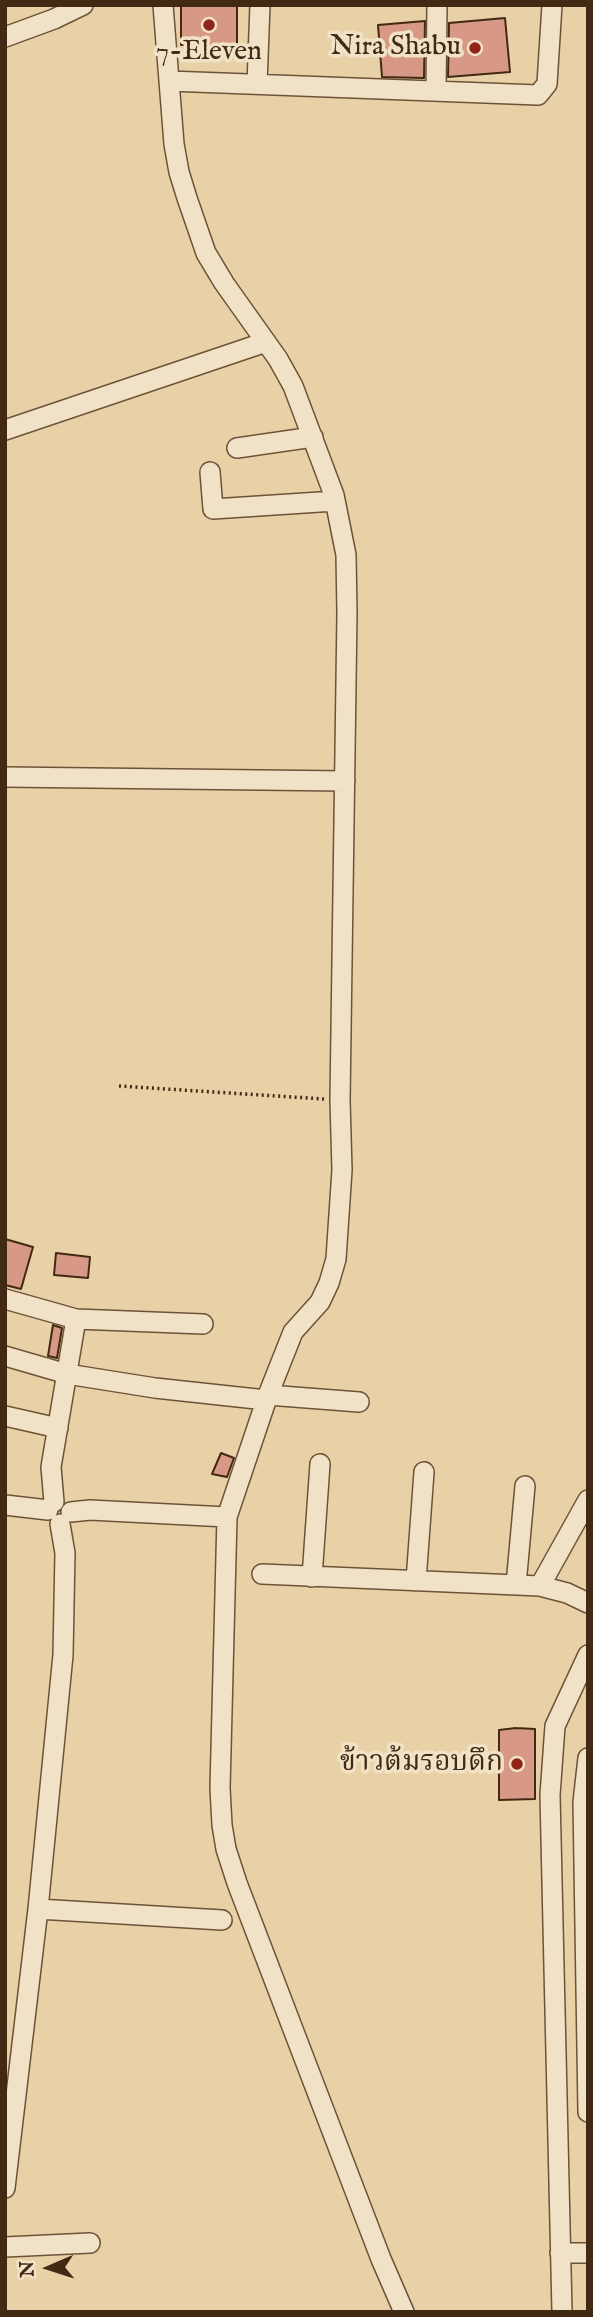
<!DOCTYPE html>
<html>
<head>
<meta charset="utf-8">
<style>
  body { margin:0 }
  #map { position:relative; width:593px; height:2317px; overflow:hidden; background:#e9d1a7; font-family:"IM FELL English",serif }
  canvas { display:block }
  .frame { position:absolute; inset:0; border:7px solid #422913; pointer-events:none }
  .north { position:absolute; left:14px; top:2233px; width:70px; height:70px; -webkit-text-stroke:5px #f1e1c6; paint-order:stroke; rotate:267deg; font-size:19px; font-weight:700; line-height:28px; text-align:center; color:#422913 }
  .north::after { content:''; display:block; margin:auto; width:24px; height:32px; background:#422913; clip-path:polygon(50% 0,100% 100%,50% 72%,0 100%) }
</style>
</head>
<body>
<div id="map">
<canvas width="593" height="2317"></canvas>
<div class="frame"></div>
<div class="north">N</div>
</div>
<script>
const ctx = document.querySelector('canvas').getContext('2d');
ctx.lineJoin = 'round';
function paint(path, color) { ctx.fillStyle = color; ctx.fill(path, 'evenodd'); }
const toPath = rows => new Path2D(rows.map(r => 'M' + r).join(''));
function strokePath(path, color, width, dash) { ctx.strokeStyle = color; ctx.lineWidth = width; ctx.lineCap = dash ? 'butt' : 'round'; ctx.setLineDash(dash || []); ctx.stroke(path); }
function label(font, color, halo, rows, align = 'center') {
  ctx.font = font + ' "IM FELL English","Noto Serif Thai",serif'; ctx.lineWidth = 7; ctx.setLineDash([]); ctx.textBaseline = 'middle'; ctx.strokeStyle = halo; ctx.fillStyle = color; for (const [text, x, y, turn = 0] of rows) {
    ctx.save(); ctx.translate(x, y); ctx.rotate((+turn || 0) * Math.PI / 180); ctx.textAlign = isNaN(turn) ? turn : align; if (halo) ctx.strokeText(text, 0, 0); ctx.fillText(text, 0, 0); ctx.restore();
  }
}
const building = toPath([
  [181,5,237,5,237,45,181,45,181,5],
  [505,18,510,72,448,77,449,23,505,18],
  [425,21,424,78,382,77,378,25,425,21],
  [5,1239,33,1247,21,1289,5,1285,5,1239],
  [56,1253,90,1257,88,1278,54,1275,56,1253],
  [53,1325,62,1328,57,1358,48,1356,53,1325],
  [221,1453,234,1458,227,1477,212,1474,221,1453],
  [516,1728,535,1729,535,1799,499,1800,499,1730,516,1728]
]);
paint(building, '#d79985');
strokePath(building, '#422913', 2);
const minor = toPath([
  [163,5,174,144,179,172,187,198,206,253,224,283,278,359,293,386,334,495,346,555,347,613,340,1100,342,1170,336,1259,329,1283,320,1302,293,1332,268,1395,227,1517,220,1788,222,1825,226,1849,237,1883,381,2259,404,2312],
  [5,37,54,19,83,5],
  [169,81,538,95,547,84,552,5],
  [257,84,260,5],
  [436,91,437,5],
  [5,430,266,342],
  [237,448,313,437],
  [210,472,213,509,335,501],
  [5,777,345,781],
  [5,1299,76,1319,203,1324],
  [5,1356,67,1374,155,1388,266,1400],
  [268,1395,359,1402],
  [5,1416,58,1428],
  [54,1502,51,1467,76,1319],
  [5,1505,48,1510],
  [71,1512,90,1510,227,1517],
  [262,1574,540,1586,567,1593,588,1603],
  [312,1577,320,1464],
  [416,1581,424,1472],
  [516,1585,525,1486],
  [540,1586,588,1500],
  [588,1758,583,1802,588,2112],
  [38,1909,222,1920],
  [5,2188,38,1909,63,1655,65,1553,60,1524],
  [5,2247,90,2243],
  [560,2253,588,2253],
  [562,2312,550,1795,555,1726,588,1655]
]);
strokePath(minor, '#6c5338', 22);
strokePath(toPath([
  [119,1086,324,1099]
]), '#422913', 3.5, [2, 3.5]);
strokePath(minor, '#f1e1c6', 19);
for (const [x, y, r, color] of [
  [209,25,7,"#8f2418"],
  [475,48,7,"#8f2418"],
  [517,1764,7,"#8f2418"]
]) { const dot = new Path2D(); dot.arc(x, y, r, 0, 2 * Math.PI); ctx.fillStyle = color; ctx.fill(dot); strokePath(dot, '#f1e1c6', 2.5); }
label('28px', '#422913', '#f1e1c6', [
  ["Nira Shabu",461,48],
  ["7-Eleven",209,53,"center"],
  ["ข้าวต้มรอบดึก",503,1764]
], 'right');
</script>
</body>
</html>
